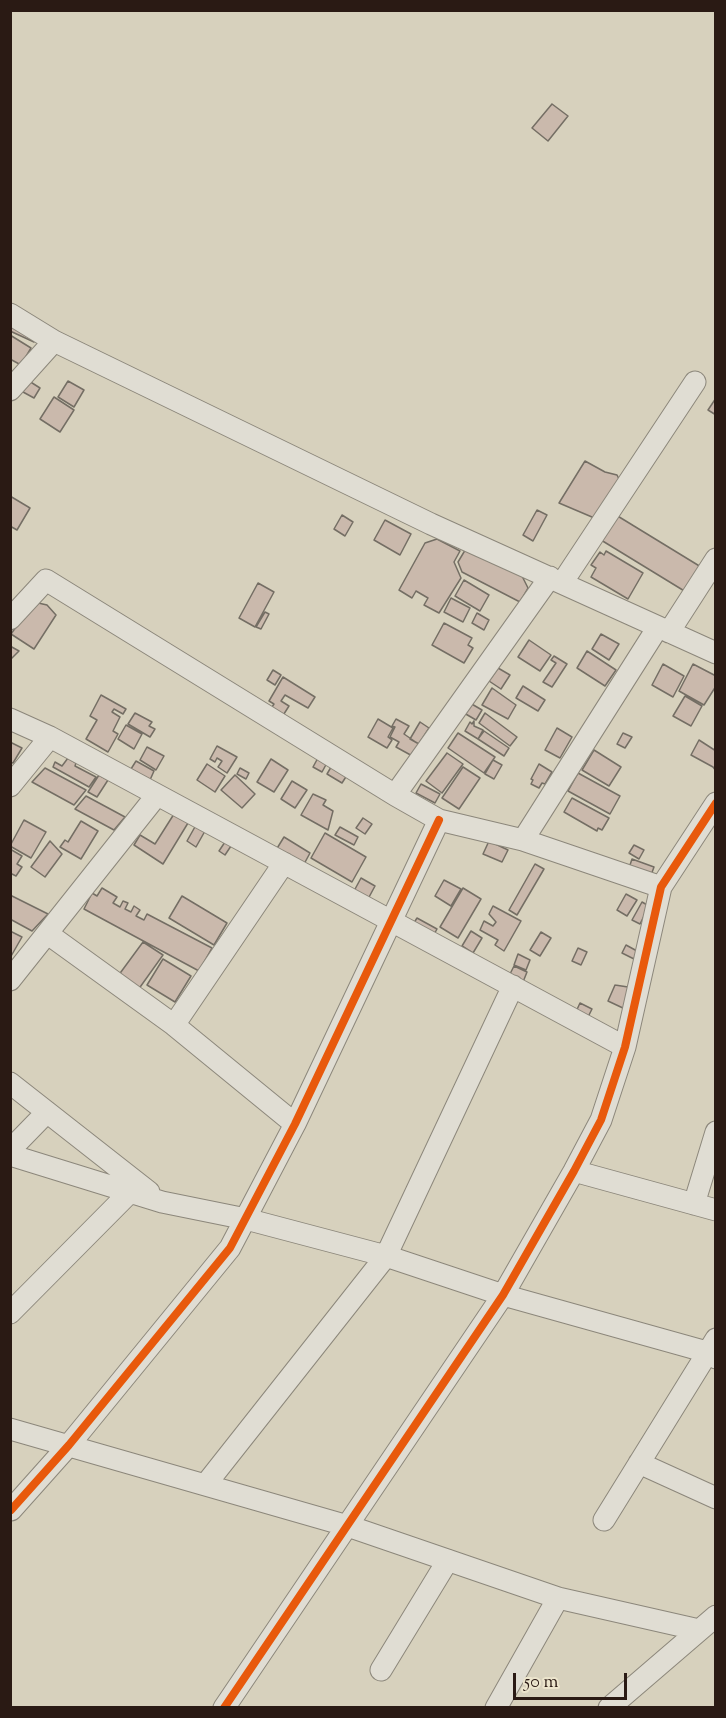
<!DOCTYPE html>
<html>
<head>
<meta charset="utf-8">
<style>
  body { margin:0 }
  #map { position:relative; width:726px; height:1718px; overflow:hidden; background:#d7d1bd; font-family:"Sorts Mill Goudy",serif }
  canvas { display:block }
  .frame { position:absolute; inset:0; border:12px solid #2a1a14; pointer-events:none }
  .scale { position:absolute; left:513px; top:1673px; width:114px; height:27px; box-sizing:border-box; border:3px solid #2a1a14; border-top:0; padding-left:8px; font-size:18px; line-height:21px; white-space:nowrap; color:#2a1a14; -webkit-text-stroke:4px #ece5cd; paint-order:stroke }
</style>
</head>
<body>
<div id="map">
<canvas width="726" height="1718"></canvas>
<div class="frame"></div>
<div class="scale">50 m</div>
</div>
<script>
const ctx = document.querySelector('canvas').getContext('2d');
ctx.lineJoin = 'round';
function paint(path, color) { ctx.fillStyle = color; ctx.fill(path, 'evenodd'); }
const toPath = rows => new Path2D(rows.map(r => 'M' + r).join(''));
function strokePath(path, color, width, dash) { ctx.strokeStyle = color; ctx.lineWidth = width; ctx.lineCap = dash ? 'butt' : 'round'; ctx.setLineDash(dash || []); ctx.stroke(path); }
const building = toPath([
  [552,104,568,116,548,141,532,128,552,104],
  [10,320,38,333,34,342,10,331,10,320],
  [10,335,31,348,21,365,10,359,10,335],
  [29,381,40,388,34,398,23,392,29,381],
  [68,381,84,390,74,407,58,397,68,381],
  [54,397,74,410,60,432,40,419,54,397],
  [716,398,716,415,708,410,716,398],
  [585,461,605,472,617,475,619,479,599,520,559,503,585,461],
  [10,496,30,508,17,530,10,526,10,496],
  [537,510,547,515,533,541,523,535,537,510],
  [342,515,353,522,345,536,334,529,342,515],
  [616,515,701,567,686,592,601,540,616,515],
  [385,520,411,534,400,555,374,540,385,520],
  [437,539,460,551,454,562,461,578,439,613,424,605,428,598,416,591,412,598,399,590,425,543,437,539],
  [467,547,519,570,528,588,520,602,462,572,458,562,467,547],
  [606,551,643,573,628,599,591,577,596,568,591,565,600,552,604,555,606,551],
  [464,580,489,595,480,611,455,596,464,580],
  [258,583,274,592,255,627,239,618,258,583],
  [451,598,470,608,463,622,444,612,451,598],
  [34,602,47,605,56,615,34,649,11,634,34,602],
  [265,612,269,614,261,629,256,627,265,612],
  [477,613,489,620,484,630,472,623,477,613],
  [444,623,472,638,468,645,473,648,464,663,432,645,444,623],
  [601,634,619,644,609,660,592,649,601,634],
  [529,640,551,655,540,671,518,657,529,640],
  [10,646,19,651,10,660,10,646],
  [587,651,616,670,605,686,577,668,587,651],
  [554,656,567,664,552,687,543,682,556,663,551,660,554,656],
  [663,664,684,676,673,697,652,685,663,664],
  [693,664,716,676,716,686,704,705,679,691,693,664],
  [498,668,510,675,501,689,489,681,498,668],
  [273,670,281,675,275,685,267,680,273,670],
  [283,677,315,697,308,708,285,695,281,701,289,706,282,717,270,710,274,704,269,701,283,677],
  [523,686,545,700,538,711,516,698,523,686],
  [492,688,516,705,508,719,482,705,492,688],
  [101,695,126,709,123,714,114,709,112,712,120,717,113,731,118,734,108,752,86,739,97,720,90,716,101,695],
  [685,696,702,706,691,726,673,716,685,696],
  [470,703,482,710,476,720,464,713,470,703],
  [135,713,152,722,149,726,155,729,150,737,128,724,135,713],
  [485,713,517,737,510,746,479,723,485,713],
  [378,719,393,728,388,737,392,740,387,748,368,737,378,719],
  [396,719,409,726,404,734,420,745,416,758,396,747,399,742,390,737,395,727,392,726,396,719],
  [474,721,474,726,483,730,478,739,465,731,470,722,472,724,474,721],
  [420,722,429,728,419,744,410,739,420,722],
  [126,725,142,734,134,749,118,739,126,725],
  [557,728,572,737,560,758,545,750,557,728],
  [484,731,509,748,504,756,478,739,484,731],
  [458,733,495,757,484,773,448,748,458,733],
  [623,733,632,737,625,748,617,744,623,733],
  [699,740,716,751,716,771,713,767,691,755,699,740],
  [10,742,22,748,13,763,10,762,10,742],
  [217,746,237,757,227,773,218,767,222,761,217,758,215,762,210,759,217,746],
  [147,747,164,756,156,770,140,760,147,747],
  [594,750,621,767,609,786,582,770,594,750],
  [447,753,463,764,442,793,426,781,447,753],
  [319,756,328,761,322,772,313,767,319,756],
  [68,758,76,763,75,766,96,777,89,787,53,767,55,762,62,766,68,758],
  [271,759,288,770,274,792,257,782,271,759],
  [493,760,502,765,494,779,485,774,493,760],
  [136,761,154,771,150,780,131,769,136,761],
  [334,762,349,772,342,783,327,774,334,762],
  [207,764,225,776,215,792,197,780,207,764],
  [539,764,552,772,545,784,542,783,539,788,531,784,533,780,531,779,539,764],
  [463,767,480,778,459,809,442,798,463,767],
  [45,768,86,790,74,805,32,782,45,768],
  [240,768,249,773,246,779,237,774,240,768],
  [578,773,620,796,610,814,568,791,578,773],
  [99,775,108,780,97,797,88,792,99,775],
  [235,775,255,794,242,808,221,790,235,775],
  [292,781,307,790,295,808,281,799,292,781],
  [421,784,440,794,435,803,416,793,421,784],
  [313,794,326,800,323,805,333,811,328,830,301,815,313,794],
  [86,796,125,817,114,830,75,809,86,796],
  [572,798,609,818,602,830,598,828,597,831,564,812,572,798],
  [174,814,188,823,163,864,134,845,140,835,155,844,174,814],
  [363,818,372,824,365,834,356,828,363,818],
  [24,820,46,832,31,858,10,846,24,820],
  [81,821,98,831,81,859,60,847,65,840,68,842,81,821],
  [196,825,205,831,196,847,187,841,196,825],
  [340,827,358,837,354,845,335,835,340,827],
  [325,833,366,857,352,882,311,858,325,833],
  [284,837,310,853,303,866,276,850,284,837],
  [227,839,233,843,225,855,219,851,227,839],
  [50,841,62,854,45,877,31,867,50,841],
  [489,841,508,850,502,862,483,854,489,841],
  [634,845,644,850,639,859,629,853,634,845],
  [10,849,22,856,17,864,22,867,16,876,10,873,10,849],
  [632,859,654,867,650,878,628,871,632,859],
  [535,864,544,869,517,915,509,910,535,864],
  [361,878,375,886,368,899,354,891,361,878],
  [444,880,461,889,451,906,435,896,444,880],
  [102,888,117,897,113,903,120,907,123,901,128,903,125,909,131,912,134,906,140,910,136,916,144,920,147,914,212,948,199,971,84,909,92,893,97,896,102,888],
  [463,888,481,899,458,938,440,927,463,888],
  [626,894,637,900,627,916,617,910,626,894],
  [10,895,48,914,32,931,10,919,10,895],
  [182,896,227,923,214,945,169,918,182,896],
  [642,902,649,906,640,924,632,920,642,902],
  [493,906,521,921,504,951,495,945,498,940,480,930,484,921,493,926,496,922,489,914,493,906],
  [417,918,437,929,432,938,412,926,417,918],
  [10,931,22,937,10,958,10,931],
  [471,931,482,938,473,953,462,946,471,931],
  [541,932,551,938,540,956,530,950,541,932],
  [143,942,163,955,138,990,118,976,143,942],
  [626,945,637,951,634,959,622,953,626,945],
  [578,948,587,952,581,965,572,961,578,948],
  [518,954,530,960,526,970,514,965,518,954],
  [163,959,191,976,175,1002,147,985,163,959],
  [514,966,527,972,523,982,509,976,514,966],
  [615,985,628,987,625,1009,608,1001,615,985],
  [580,1003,592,1009,586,1021,574,1016,580,1003]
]);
paint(building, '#cab9ac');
strokePath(building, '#746e64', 1.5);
const minor = toPath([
  [10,314,54,341,431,524,716,653],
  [10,390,54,341],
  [562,583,695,382],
  [10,619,46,580,395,795,439,820,523,840,661,887],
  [669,632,716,559],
  [10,719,50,737,625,1047],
  [10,786,50,737],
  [395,795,550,577],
  [523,840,658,627],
  [48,934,174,1025,295,1124],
  [10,980,157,795],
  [174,1025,284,863],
  [10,1083,149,1192],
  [10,1150,47,1112],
  [10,1155,162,1202,246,1219,386,1256,503,1295,707,1352,716,1358],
  [574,1171,716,1210],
  [694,1204,716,1132],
  [10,1313,138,1184],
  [10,1429,348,1526,558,1598,699,1630],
  [639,1463,716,1498],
  [206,1484,386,1256,513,986],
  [11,1510,69,1445,230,1248,295,1124,439,820],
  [604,1520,716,1339],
  [381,1670,448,1560],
  [224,1708,503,1295,574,1171,601,1120,625,1047,661,887,716,803],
  [496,1708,558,1598],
  [609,1708,716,1616]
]);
strokePath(minor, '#8c877b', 23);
strokePath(minor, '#e0ddd3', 21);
strokePath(toPath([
  [11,1510,69,1445,230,1248,295,1124,439,820],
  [224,1708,503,1295,574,1171,601,1120,625,1047,661,887,716,803]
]), '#e8590c', 8);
</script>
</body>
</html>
